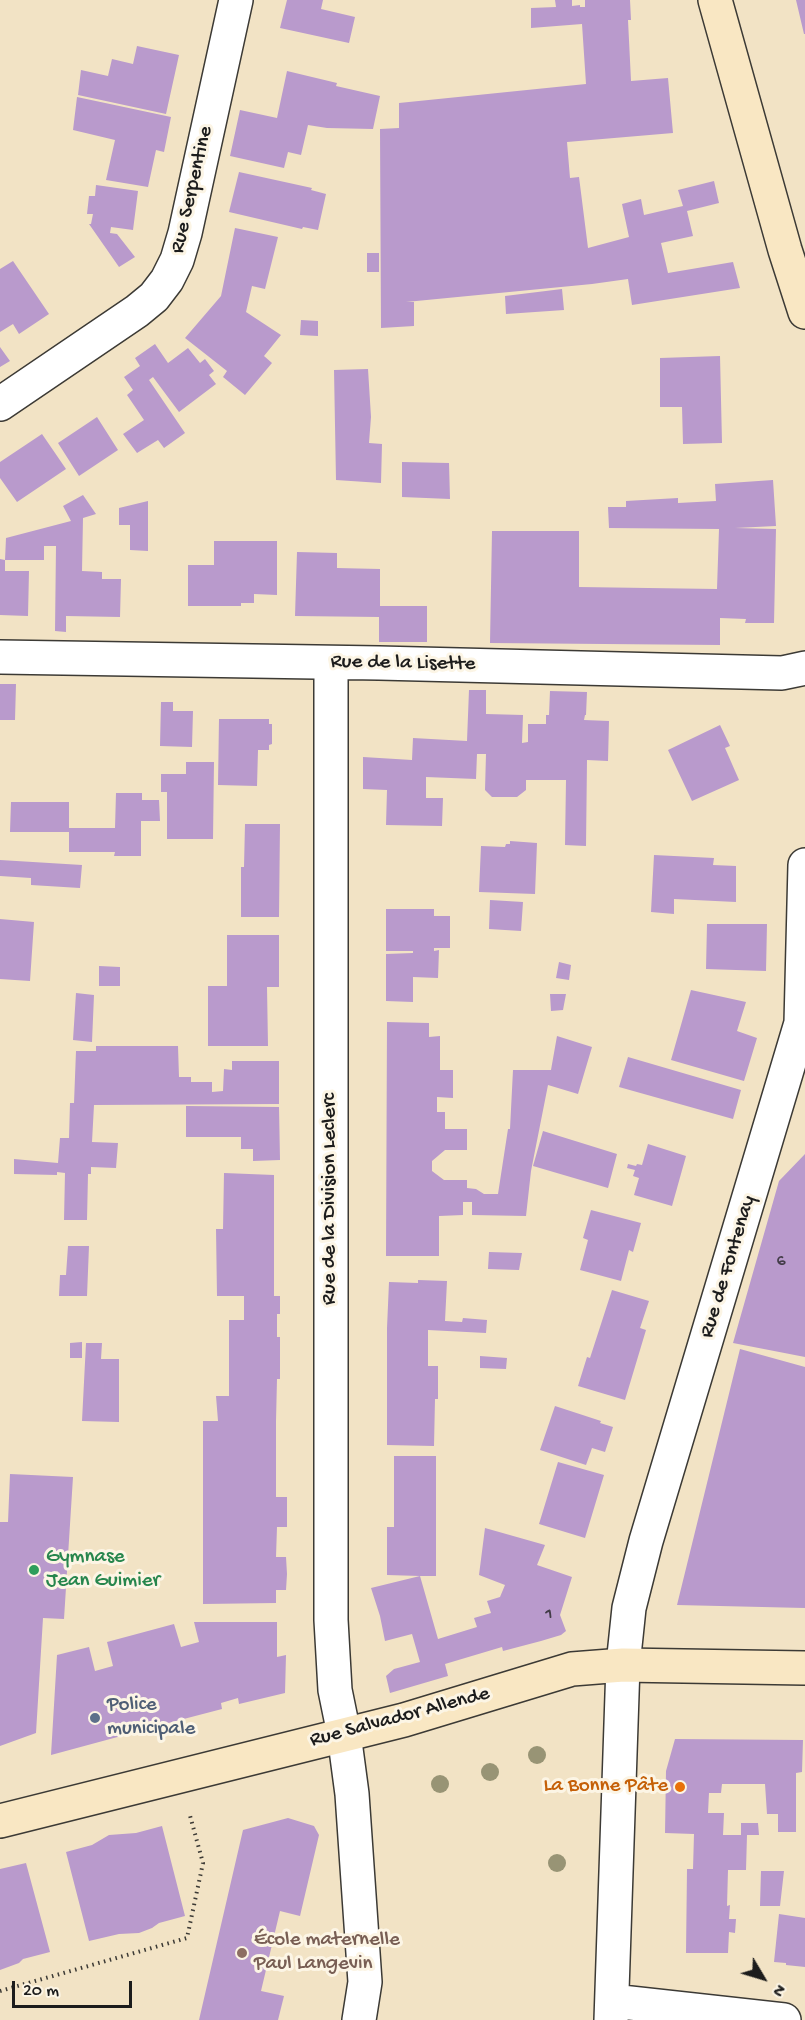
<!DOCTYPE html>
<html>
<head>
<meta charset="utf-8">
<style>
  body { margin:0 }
  #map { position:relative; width:805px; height:2020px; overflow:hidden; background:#f2e3c5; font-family:"Gochi Hand",sans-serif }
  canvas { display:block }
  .north { position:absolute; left:733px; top:1948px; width:60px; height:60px; -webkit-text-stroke:4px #fcf5e5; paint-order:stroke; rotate:128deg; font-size:16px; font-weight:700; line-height:24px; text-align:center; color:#1c1c1c }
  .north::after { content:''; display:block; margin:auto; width:21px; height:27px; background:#1c1c1c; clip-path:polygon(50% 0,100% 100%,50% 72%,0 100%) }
  .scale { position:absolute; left:12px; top:1981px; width:120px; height:27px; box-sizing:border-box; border:3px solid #1c1c1c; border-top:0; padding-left:8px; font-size:18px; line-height:21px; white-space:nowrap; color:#1c1c1c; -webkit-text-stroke:4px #fcf5e5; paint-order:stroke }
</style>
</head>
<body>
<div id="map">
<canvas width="805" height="2020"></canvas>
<div class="north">N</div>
<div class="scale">20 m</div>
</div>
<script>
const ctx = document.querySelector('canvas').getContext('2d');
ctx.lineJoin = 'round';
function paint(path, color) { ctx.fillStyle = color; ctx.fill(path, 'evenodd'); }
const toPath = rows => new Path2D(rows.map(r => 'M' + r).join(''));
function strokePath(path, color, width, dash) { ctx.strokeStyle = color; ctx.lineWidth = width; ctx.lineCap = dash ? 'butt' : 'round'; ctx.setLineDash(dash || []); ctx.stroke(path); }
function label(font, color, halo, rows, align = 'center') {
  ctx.font = font + ' "Gochi Hand",sans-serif'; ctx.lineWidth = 6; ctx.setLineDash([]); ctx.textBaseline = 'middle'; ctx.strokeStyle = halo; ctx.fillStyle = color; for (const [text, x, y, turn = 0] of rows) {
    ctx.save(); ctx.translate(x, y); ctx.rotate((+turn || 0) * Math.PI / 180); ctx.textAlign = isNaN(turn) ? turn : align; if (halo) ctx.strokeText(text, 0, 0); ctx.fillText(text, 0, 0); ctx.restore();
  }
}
paint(toPath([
  [287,0,323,0,321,9,355,17,349,43,280,28],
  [555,0,572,0,572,6,580,5,580,7,585,7,585,0,630,0,631,20,628,20,631,81,668,78,673,133,567,142,570,178,579,177,588,248,629,237,622,204,641,199,644,215,683,206,678,190,714,181,719,203,687,211,693,236,661,243,668,273,733,262,740,288,632,305,628,279,592,284,406,302,414,302,414,326,381,328,380,129,399,128,399,103,586,84,582,24,531,28,531,8,556,7],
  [796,0,805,0,805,34,804,34],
  [137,46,179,55,166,114,78,95,81,70,108,76,112,59,133,64],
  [287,71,337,83,336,86,380,96,373,129,327,128,308,125,301,155,288,152,284,168,230,156,240,110,277,118],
  [77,97,171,117,164,152,156,150,148,187,106,180,115,140,73,130],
  [239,172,312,188,311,190,326,194,318,230,303,227,302,229,229,212],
  [96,185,138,191,133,230,111,227,110,233,117,234,135,257,119,267,89,224,91,224,93,214,87,214,89,196,95,196],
  [235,228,278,237,265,289,252,286,246,312,281,335,264,356,272,363,245,395,223,377,227,371,185,338,221,296],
  [367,253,379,253,379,272,367,272],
  [13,261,49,314,19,334,13,324,0,332,0,269],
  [562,289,564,310,506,314,505,296],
  [301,320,318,321,318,336,300,335],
  [155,344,168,363,188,348,200,363,205,359,214,371,209,375,216,384,179,412,153,377,149,380,185,433,164,448,158,440,137,453,123,434,144,420,127,395,133,390,124,377,140,366,135,358],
  [0,347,10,361,0,367],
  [720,356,722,443,683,444,682,407,660,407,660,358],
  [368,369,371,417,369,443,382,444,381,483,336,480,334,370],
  [97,417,118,450,79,476,58,443],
  [42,434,66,469,17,502,0,478,0,462],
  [402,462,449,463,450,499,402,497],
  [773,480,776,526,735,528,776,529,774,623,745,623,746,619,720,618,720,645,490,643,492,531,579,531,579,587,717,589,719,529,609,528,608,507,626,507,626,501,678,498,678,503,716,501,715,484],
  [83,495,96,514,83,518,82,571,102,572,102,579,121,579,120,617,66,616,66,632,55,631,56,546,44,546,44,560,5,560,6,538,71,521,63,506],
  [148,501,148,551,130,550,130,525,119,525,119,508],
  [214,541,277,541,277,595,254,594,254,603,241,603,241,606,188,606,188,565,214,565],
  [297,552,337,553,337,568,380,569,380,606,427,606,427,642,379,642,379,617,295,616],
  [0,559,5,560,5,571,29,571,28,616,0,615],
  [0,684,16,684,15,720,0,720],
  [469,690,486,690,486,714,523,715,522,743,528,742,528,724,546,724,546,715,549,715,550,691,587,692,586,715,585,715,584,720,609,721,608,761,587,760,586,846,565,845,566,780,526,780,526,790,517,797,492,797,485,790,486,754,477,754,476,779,426,777,426,798,443,798,442,826,386,825,387,790,363,789,363,757,412,760,413,738,467,741],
  [161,702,173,702,173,711,193,711,192,747,160,746],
  [219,719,269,719,269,724,272,724,272,744,269,745,269,750,258,750,257,786,218,785],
  [720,725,730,746,725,748,739,780,692,801,668,750],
  [186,762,214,762,213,839,167,839,167,792,161,792,161,774,186,774],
  [116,793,142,793,142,800,159,800,160,821,141,821,141,856,114,856,115,852,69,852,69,832,10,832,11,802,69,802,69,828,115,828],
  [245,824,280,824,279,917,241,917,241,867,244,867],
  [510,841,537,843,535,894,479,892,481,846,505,847,506,844,510,844],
  [654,855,714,858,713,865,736,866,736,902,674,899,674,914,651,912],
  [0,860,82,865,80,888,31,885,31,878,0,876],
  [490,900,523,902,521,931,489,929],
  [386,909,434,909,434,916,450,916,450,948,434,948,434,951,439,950,438,978,413,977,413,1002,386,1001,386,954,413,953,413,951,386,951],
  [0,919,34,922,30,981,0,979],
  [707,924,767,924,766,971,706,969],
  [227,935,279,935,279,987,267,987,268,1046,208,1046,208,986,227,986],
  [559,962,571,965,569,980,556,978],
  [99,966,120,967,120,986,99,986],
  [691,990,746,1002,737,1031,757,1038,744,1081,671,1060],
  [76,993,94,995,92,1042,73,1040],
  [550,994,566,994,563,1010,551,1011],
  [387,1022,429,1023,429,1037,440,1036,440,1070,453,1070,453,1098,437,1097,437,1112,445,1112,445,1129,467,1129,467,1150,445,1150,432,1161,432,1171,444,1180,467,1180,467,1188,476,1189,484,1194,498,1194,508,1129,510,1129,513,1070,551,1070,557,1036,592,1047,578,1094,548,1085,531,1171,526,1216,472,1215,472,1202,463,1202,463,1215,439,1216,439,1256,386,1256],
  [96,1046,178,1046,179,1077,191,1077,191,1082,212,1082,212,1092,223,1091,224,1069,232,1070,232,1061,279,1061,279,1104,94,1105,92,1142,118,1143,116,1168,91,1167,91,1174,88,1174,87,1220,64,1220,65,1173,57,1172,57,1175,14,1174,14,1159,58,1163,60,1138,69,1138,70,1103,74,1103,76,1051,96,1051],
  [628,1057,741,1090,733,1119,619,1087],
  [186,1106,279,1107,280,1160,253,1161,253,1149,241,1149,241,1137,186,1137],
  [543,1131,617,1154,608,1188,533,1166],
  [648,1144,686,1156,672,1206,634,1195,639,1178,633,1176,635,1170,627,1168,628,1164,636,1166,637,1164,642,1165],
  [805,1154,805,1357,733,1343,779,1181],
  [224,1173,274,1175,274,1296,280,1296,280,1314,277,1314,277,1337,280,1337,280,1379,277,1379,276,1421,276,1497,287,1497,287,1527,277,1527,276,1557,286,1557,287,1574,286,1590,276,1590,276,1603,203,1604,203,1421,218,1421,216,1396,229,1396,229,1320,244,1320,244,1296,217,1296,216,1229,223,1229],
  [591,1210,641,1223,633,1252,629,1250,621,1281,580,1270,588,1240,583,1238],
  [68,1246,89,1246,87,1296,59,1296,60,1275,66,1275],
  [489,1252,522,1253,519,1270,488,1269],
  [418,1280,447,1281,445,1321,462,1322,463,1318,487,1320,486,1333,428,1330,428,1366,438,1366,438,1399,435,1399,434,1446,387,1445,387,1328,389,1282,418,1283],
  [612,1290,649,1301,640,1328,646,1330,625,1400,578,1386,587,1357,590,1358],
  [82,1342,82,1358,70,1358,70,1343],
  [86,1343,102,1343,101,1359,119,1359,119,1422,82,1421],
  [740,1349,805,1367,805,1608,677,1605],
  [480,1356,507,1358,506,1369,480,1368],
  [555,1406,601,1421,600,1423,613,1427,605,1452,592,1448,586,1465,540,1450],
  [394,1456,436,1456,436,1576,420,1576,438,1639,477,1627,474,1618,491,1613,487,1601,500,1597,505,1585,479,1575,485,1528,545,1545,537,1565,572,1577,560,1615,566,1631,561,1635,541,1641,503,1651,502,1647,445,1664,448,1676,390,1693,386,1676,394,1669,420,1662,412,1634,385,1641,380,1616,371,1588,420,1576,387,1575,387,1527,394,1527],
  [558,1462,604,1475,585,1538,539,1524],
  [10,1474,73,1477,64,1619,43,1618,36,1733,0,1746,0,1522,8,1522],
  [194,1622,277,1622,277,1657,286,1655,285,1693,239,1704,238,1698,221,1703,222,1709,153,1727,152,1721,135,1726,136,1732,51,1755,57,1655,89,1647,95,1671,113,1666,107,1642,174,1624,181,1647,199,1642],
  [675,1739,803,1740,802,1772,796,1773,796,1832,778,1832,778,1814,767,1814,765,1784,722,1784,721,1793,709,1793,708,1813,724,1813,723,1835,741,1835,741,1823,758,1823,759,1835,747,1835,746,1870,728,1870,727,1906,730,1905,729,1919,736,1919,735,1933,729,1932,728,1953,686,1953,687,1869,693,1869,694,1834,665,1833,666,1771],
  [288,1818,314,1826,319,1835,300,1916,280,1911,261,1991,284,1996,278,2020,199,2020,243,1830],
  [162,1826,185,1916,159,1923,152,1928,139,1933,119,1934,89,1941,66,1852,92,1845,109,1835,136,1833],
  [26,1863,50,1952,23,1959,19,1963,0,1970,0,1869],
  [761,1871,784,1871,780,1906,760,1906],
  [779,1914,805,1918,805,1967,786,1965,786,1963,774,1962]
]), '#b99acc');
const street = toPath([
  [0,404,137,311,154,297,167,280,177,260,185,233,236,0],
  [0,657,379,663,782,673,805,668],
  [331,663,331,1620,335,1690,344,1734,352,1794,365,1982,359,2020],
  [612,2001,784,2020],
  [611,2020,623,1665,629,1608,646,1541,801,1023,805,865]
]);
const secondary = toPath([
  [715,0,785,250,805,312],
  [0,1821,404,1720,572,1669,623,1665,805,1668]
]);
strokePath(street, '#3c3a35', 36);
strokePath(secondary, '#3c3a35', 36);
strokePath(toPath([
  [0,1991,187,1938,203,1863,189,1812]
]), '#3c3a35', 4, [1.5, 4.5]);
strokePath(street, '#fff', 33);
strokePath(secondary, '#f9e7c3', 33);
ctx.fillStyle = '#989475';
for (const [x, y] of [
  [537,1755],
  [490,1772],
  [440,1784],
  [557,1863]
]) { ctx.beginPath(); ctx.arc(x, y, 9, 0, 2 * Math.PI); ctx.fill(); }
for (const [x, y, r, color] of [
  [34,1570,6,"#2e9e5b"],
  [95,1718,6,"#5c6f8a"],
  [680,1787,6,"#e8710a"],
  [242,1953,6,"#8d6e63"]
]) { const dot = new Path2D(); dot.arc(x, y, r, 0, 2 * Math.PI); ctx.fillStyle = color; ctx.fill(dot); strokePath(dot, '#fcf5e5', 2); }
label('18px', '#433c48', null, [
  ["6",781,1262],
  ["1",549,1615]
]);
label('21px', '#1c1c1c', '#fcf5e5', [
  ["Rue Serpentine",193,190,-77],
  ["Rue de la Lisette",403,664,1],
  ["Rue de la Division Leclerc",331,1199,-90],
  ["Rue de Fontenay",729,1267,-73],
  ["Rue Salvador Allende",400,1718,-15]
]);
label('21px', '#27864d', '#fcf5e5', [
  ["Gymnase",46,1558],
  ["Jean Guimier",46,1582]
], 'left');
label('21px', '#4e5e75', '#fcf5e5', [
  ["Police",107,1706],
  ["municipale",107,1730]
], 'left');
label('21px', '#c56008', '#fcf5e5', [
  ["La Bonne Pâte",668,1787]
], 'right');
label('21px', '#785e54', '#fcf5e5', [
  ["École maternelle",254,1941],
  ["Paul Langevin",254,1965]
], 'left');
</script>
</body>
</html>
